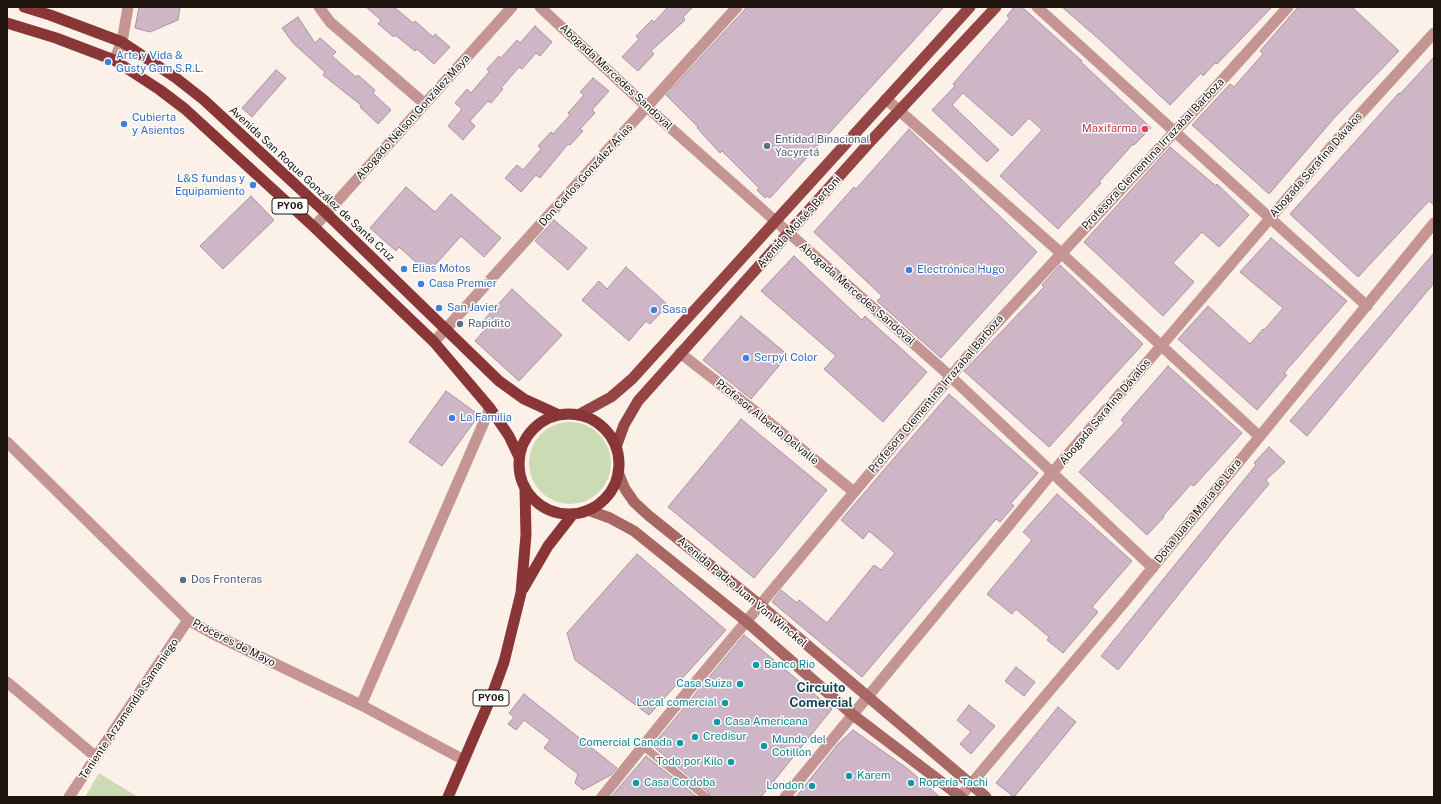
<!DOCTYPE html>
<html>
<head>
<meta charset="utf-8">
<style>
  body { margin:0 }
  #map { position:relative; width:1441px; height:804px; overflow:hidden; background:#fbf1e9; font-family:"Public Sans",sans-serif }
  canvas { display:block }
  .frame { position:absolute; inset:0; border:8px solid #1c140d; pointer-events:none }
</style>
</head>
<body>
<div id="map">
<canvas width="1441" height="804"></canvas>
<div class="frame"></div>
</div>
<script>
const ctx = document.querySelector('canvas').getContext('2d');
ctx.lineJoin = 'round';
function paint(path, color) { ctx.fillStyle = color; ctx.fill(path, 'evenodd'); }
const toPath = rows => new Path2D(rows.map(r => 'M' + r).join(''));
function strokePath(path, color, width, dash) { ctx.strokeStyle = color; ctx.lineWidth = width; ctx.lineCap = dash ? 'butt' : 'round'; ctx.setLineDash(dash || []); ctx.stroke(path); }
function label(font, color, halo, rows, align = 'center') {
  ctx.font = font + ' "Public Sans",sans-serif'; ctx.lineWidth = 3; ctx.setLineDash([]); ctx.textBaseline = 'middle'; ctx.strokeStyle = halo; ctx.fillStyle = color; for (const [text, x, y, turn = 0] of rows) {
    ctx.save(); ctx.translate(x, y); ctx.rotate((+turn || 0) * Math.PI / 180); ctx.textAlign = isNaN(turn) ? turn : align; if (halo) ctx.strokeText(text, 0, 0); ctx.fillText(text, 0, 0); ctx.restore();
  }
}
paint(toPath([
  '529 463a41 41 0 1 1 82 0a41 41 0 1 1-82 0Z',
  [99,773,138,797,85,797]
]), '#cddbb4');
const building = toPath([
  [139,7,180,7,178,20,150,32,135,28,139,7],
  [366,7,394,7,413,23,415,21,433,37,435,34,450,47,434,64,417,49,415,51,395,35,394,37,378,24,381,20,366,7],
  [668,7,693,7,683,17,685,20,651,51,654,54,638,71,622,57,639,39,636,36,652,20,654,22,668,7],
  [747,7,944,7,770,198,767,196,765,198,757,190,759,188,722,151,720,153,697,128,698,127,666,95,747,7],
  [1014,7,1022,7,1082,61,1081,62,1151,128,1134,145,1133,144,1099,182,1101,183,1058,229,1000,176,1042,130,1029,118,1012,136,963,93,952,105,999,150,987,162,932,110,955,86,953,84,1010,18,1007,16,1014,7],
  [1062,7,1272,7,1217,64,1215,63,1203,76,1201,73,1170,105,1100,40,1062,7],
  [1298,7,1352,7,1399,51,1335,117,1269,194,1192,125,1230,84,1234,87,1263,54,1260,51,1298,7],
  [298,17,315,43,320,38,336,52,332,56,356,77,358,75,375,90,373,93,391,110,378,124,360,107,362,106,323,75,325,72,293,43,282,28,298,17],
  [535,26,552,42,540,56,536,53,522,69,519,67,501,88,503,89,491,103,488,101,470,121,475,126,463,140,448,126,462,109,455,103,467,89,471,93,489,72,487,69,499,56,501,58,517,40,520,43,535,26],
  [1434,57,1434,205,1429,201,1358,277,1290,214,1399,93,1400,94,1434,57],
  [276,70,286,78,252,117,242,108,276,70],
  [593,78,609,91,592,110,595,113,580,129,583,131,570,145,568,144,540,178,536,175,521,192,505,178,517,165,523,170,541,149,538,146,551,132,553,134,570,115,568,113,584,95,580,92,593,78],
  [909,129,1037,252,941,358,877,301,882,296,814,232,854,187,856,189,909,129],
  [1170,147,1216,186,1217,184,1249,215,1219,247,1202,232,1173,263,1194,282,1163,316,1084,242,1170,147],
  [406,187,435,212,451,194,501,238,484,257,461,236,428,273,399,247,396,251,370,228,406,187],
  [251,196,274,220,223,269,200,246,251,196],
  [554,220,587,248,568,270,535,241,554,220],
  [1271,238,1347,301,1284,373,1287,375,1257,410,1178,339,1208,306,1250,344,1263,329,1264,330,1283,308,1240,272,1271,238],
  [1434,253,1434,283,1307,436,1290,421,1434,253],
  [794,256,862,320,865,316,927,372,883,422,824,369,836,356,761,291,794,256],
  [1060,265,1143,344,1049,447,964,371,1044,287,1042,285,1060,265],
  [626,267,668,305,650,324,646,321,629,341,582,300,599,281,607,289,626,267],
  [512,289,562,335,519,381,475,341,488,326,483,321,512,289],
  [741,316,788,355,751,399,703,360,741,316],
  [1168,366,1242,433,1194,486,1191,484,1163,516,1164,517,1147,535,1079,472,1124,423,1121,420,1168,366],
  [446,391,479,415,442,466,409,442,446,391],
  [949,394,1038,473,1011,503,1014,506,1000,522,996,519,862,677,772,602,781,590,797,603,799,600,827,623,874,565,881,570,895,553,869,531,863,539,841,520,949,394],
  [741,419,827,490,754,578,668,507,741,419],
  [1269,447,1285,462,1266,480,1269,484,1230,530,1118,670,1101,656,1230,497,1256,465,1254,463,1269,447],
  [1057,494,1132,561,1092,607,1098,612,1063,653,1047,640,1049,637,1016,609,1012,614,987,594,1032,540,1023,532,1057,494],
  [637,554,726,630,649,715,575,660,567,633,637,554],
  [744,635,832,709,761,797,711,797,709,793,654,747,654,744,744,635],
  [1016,667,1035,682,1024,696,1005,681,1016,667],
  [524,694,617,768,611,775,583,790,575,783,578,774,544,748,550,740,524,720,516,730,508,724,514,717,509,713,524,694],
  [969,705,995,726,971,754,960,744,971,732,957,720,969,705],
  [1058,707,1076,722,1014,797,996,783,1058,707],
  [853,730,908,769,940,797,796,797,838,744,853,730],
  [646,756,697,797,611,797,646,756]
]);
paint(building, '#cfb6c7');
strokePath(building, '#ab92a2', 1);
strokePath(toPath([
  [643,746,706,797]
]), '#c49592', 8);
strokePath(toPath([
  [319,7,330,22,425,104],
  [540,7,647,107,950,376,1153,568],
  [1037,7,1367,306],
  [114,60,122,42,128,7],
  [886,99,1061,253,1259,436],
  [314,227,512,7],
  [434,342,737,7],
  [680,353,760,415,854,492],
  [7,442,188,620,213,634,361,705,464,760],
  [7,682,96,757],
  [361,705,490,408],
  [69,797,188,620],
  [602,797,669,714,982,339,1206,98,1288,7],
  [785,797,1052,473,1161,346,1343,133,1434,33],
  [960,797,1127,599,1434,223]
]), '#c49592', 11);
strokePath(toPath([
  [618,472,625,489,634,502,648,515,760,605,986,797],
  [588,510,610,518,634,531,747,622,853,715,961,797]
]), '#a96764', 11);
strokePath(toPath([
  [578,415,611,397,632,379,970,7],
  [616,447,624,425,638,401,869,143,996,7]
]), '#944544', 11);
strokePath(toPath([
  [24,7,50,15,122,42,176,78,204,100,326,213,499,381,524,399,559,415],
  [7,23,56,38,114,60,160,90,185,109,314,227,434,342,490,408,509,436,519,457],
  '519 464a50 50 0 1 1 100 0a50 50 0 1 1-100 0Z',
  [523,589,548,546,573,514],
  [448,797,492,695,504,662,521,593,526,535,525,489]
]), '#8a3536', 11);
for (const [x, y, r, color] of [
  [108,62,4,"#3f7fe0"],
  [124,124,4,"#3f7fe0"],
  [1145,129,4,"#e0444e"],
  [767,146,4,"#5c6f8a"],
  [253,185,4,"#3f7fe0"],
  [404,269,4,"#3f7fe0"],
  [909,270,4,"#3f7fe0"],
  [421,284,4,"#3f7fe0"],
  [439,308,4,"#3f7fe0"],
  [654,310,4,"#3f7fe0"],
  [460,324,4,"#5c6f8a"],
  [746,358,4,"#3f7fe0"],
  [452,418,4,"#3f7fe0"],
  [183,580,4,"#5c6f8a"],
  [756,665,4,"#0f9aa8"],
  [740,684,4,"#0f9aa8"],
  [725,703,4,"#0f9aa8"],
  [717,722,4,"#0f9aa8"],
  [695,737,4,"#0f9aa8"],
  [680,743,4,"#0f9aa8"],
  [764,746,4,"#0f9aa8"],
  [731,762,4,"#0f9aa8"],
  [849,776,4,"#0f9aa8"],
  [636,783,4,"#0f9aa8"],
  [911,783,4,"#0f9aa8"],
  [812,786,4,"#0f9aa8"]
]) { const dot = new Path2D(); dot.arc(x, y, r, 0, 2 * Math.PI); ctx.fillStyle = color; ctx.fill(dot); strokePath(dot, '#fff', 1.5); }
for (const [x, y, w] of [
  [290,206,36],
  [491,698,36]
]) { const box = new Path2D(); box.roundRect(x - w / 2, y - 8, w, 16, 3); ctx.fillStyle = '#fff'; ctx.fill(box); strokePath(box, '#1c140d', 1); }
label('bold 10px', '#1c140d', null, [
  ["PY06",290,206],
  ["PY06",491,698]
]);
label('11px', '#366cbe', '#fff', [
  ["Arte y Vida &",116,56],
  ["Gusty Gam S.R.L.",116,69],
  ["Cubierta",132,118],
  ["y Asientos",132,131],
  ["L&S fundas y",245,179,"right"],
  ["Equipamiento",245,192,"right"],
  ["Elias Motos",412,269],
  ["Electrónica Hugo",917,270],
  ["Casa Premier",429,284],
  ["San Javier",447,308],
  ["Sasa",662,310],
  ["Serpyl Color",754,358],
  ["La Familia",460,418]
], 'left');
label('11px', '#1c140d', '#fff', [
  ["Abogada Mercedes Sandoval",616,77,43],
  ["Abogado Nelson González Maya",413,117,-48],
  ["Profesora Clementina Irrazabal Barboza",1153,154,-47],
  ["Abogada Serafina Dávalos",1316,165,-49],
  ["Don Carlos González Arias",586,175,-48],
  ["Avenida San Roque González de Santa Cruz",312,184,43],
  ["Avenida Moisés Bertoni",799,222,-48],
  ["Abogada Mercedes Sandoval",857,294,41],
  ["Profesora Clementina Irrazabal Barboza",936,394,-50],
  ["Abogada Serafina Dávalos",1105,412,-50],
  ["Profesor Alberto Delvalle",767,422,39],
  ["Doña Juana María de Lara",1198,511,-51],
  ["Avenida Padre Juan Von Winckel",742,592,40],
  ["Próceres de Mayo",234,643,27],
  ["Teniente Arzamendia Samaniego",129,709,-56]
]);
label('11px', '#be3a42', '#fff', [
  ["Maxifarma",1137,129]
], 'right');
label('11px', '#4e5e75', '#fff', [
  ["Entidad Binacional",775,140],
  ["Yacyretá",775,153],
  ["Rapidito",468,324],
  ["Dos Fronteras",191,580]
], 'left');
label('11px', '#0d838f', '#fff', [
  ["Banco Rio",764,665],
  ["Casa Suiza",732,684,"right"],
  ["Local comercial",717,703,"right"],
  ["Casa Americana",725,722],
  ["Credisur",703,737],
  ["Mundo del",772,740],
  ["Cotillon",772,753],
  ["Comercial Canada",672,743,"right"],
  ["Todo por Kilo",723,762,"right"],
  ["Karem",857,776],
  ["Casa Cordoba",644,783],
  ["Ropería Tachi",919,783],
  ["London",804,786,"right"]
], 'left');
label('bold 13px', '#15495a', '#fff', [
  ["Circuito",821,688],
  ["Comercial",821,703]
]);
</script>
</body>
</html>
